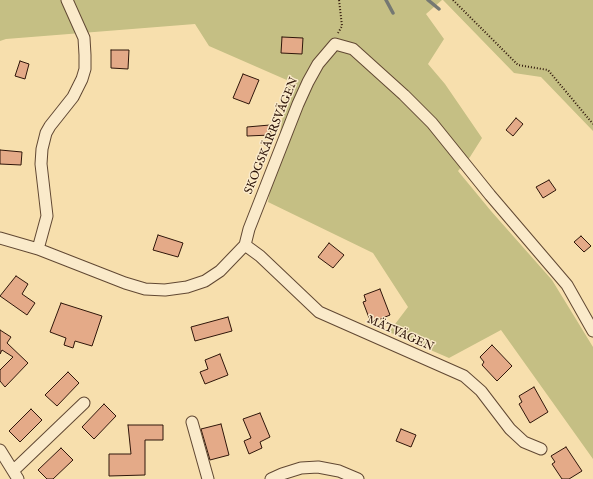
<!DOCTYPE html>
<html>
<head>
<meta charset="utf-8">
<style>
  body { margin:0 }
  canvas { display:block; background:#f7dfad }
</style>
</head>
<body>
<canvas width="593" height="479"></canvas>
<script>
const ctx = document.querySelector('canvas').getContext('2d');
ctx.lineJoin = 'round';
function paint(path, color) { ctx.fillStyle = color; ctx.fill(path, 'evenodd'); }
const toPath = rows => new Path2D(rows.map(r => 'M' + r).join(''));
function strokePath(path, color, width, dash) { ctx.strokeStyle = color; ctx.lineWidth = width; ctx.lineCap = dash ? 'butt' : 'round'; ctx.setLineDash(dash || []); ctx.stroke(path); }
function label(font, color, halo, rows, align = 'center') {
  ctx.font = font + ' "IM FELL English",serif'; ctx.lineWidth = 3; ctx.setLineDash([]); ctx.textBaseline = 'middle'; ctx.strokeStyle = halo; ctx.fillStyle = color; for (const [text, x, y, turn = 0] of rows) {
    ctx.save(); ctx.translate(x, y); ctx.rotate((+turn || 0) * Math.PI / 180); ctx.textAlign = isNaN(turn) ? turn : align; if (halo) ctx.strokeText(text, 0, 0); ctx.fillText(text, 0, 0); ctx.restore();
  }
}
paint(toPath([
  [0,0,442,0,426,14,444,39,428,64,445,84,482,138,470,157,458,171,491,211,552,280,593,347,593,459,501,330,449,358,389,332,408,307,373,253,268,202,289,81,209,46,195,24,6,39,0,41],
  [443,0,593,0,593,131,541,77,514,73]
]), '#c5bf84');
strokePath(toPath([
  [386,0,393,13],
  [428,0,439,9]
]), '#757872', 3.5);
const building = toPath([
  [282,37,303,38,302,54,281,53,282,37],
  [111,50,129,50,128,69,111,68,111,50],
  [20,61,29,64,25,79,15,76,20,61],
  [243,74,259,80,249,104,233,98,243,74],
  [516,118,523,124,513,136,506,130,516,118],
  [270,125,271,135,247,136,247,127,270,125],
  [0,150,22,152,21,165,0,164,0,150],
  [549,180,556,190,543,198,536,187,549,180],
  [158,235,183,243,178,257,153,250,158,235],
  [581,236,591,246,584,252,574,242,581,236],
  [329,243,344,255,333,268,318,257,329,243],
  [16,276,28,284,22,294,35,303,27,315,0,296,16,276],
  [380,289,390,315,371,323,363,302,366,301,364,295,380,289],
  [61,303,102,316,92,346,75,341,73,348,64,345,66,338,50,332,61,303],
  [228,317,232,331,195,341,191,327,228,317],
  [0,330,11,337,7,343,28,363,5,387,0,381,0,370,13,357,2,350,0,354,0,330],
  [492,345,512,366,497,381,482,365,484,362,480,357,492,345],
  [220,354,228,375,205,384,200,372,208,369,205,360,220,354],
  [68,372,79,383,57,406,45,395,68,372],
  [534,387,548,412,530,423,519,404,522,402,519,396,534,387],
  [104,404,116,416,94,439,82,427,104,404],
  [31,409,42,420,20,442,9,431,31,409],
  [260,413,270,437,260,442,262,448,249,454,244,441,251,438,243,419,260,413],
  [221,424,229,455,210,460,201,429,221,424],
  [128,425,163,425,163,440,145,440,145,475,109,476,109,454,131,454,128,425],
  [401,429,416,435,411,447,396,441,401,429],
  [566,447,582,471,569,479,562,479,552,464,555,462,551,456,566,447],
  [61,448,73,460,53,479,47,479,38,470,61,448]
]);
paint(building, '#e4aa88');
strokePath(building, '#2f160a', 1);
const minor = toPath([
  [0,238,38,249,125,283,145,289,165,290,187,287,205,281,220,271,245,245,249,229,298,104,308,82,318,64,335,44,353,49,404,95,432,123,490,195,567,285,593,331],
  [245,245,260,256,319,312,464,376,481,391,510,429,524,442,541,449],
  [38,249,47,216,41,164,42,149,46,133,50,126,73,97,82,79,85,69,85,55,84,38,67,0],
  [192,422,208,479],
  [0,450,18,479],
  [13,471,84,403],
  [271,479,282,474,301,468,318,467,339,471,358,479]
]);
strokePath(minor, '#614833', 13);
strokePath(toPath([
  [453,0,518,65,548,70,593,124],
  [338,33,342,26,339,0]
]), '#2f160a', 2, [1, 2]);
strokePath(minor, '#faeaca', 11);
label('12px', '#2f160a', '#faeaca', [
  ["SKOGSKÄRRSVÄGEN",272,136,-68],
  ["MÄTVÄGEN",400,334,24]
]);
</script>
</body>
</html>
